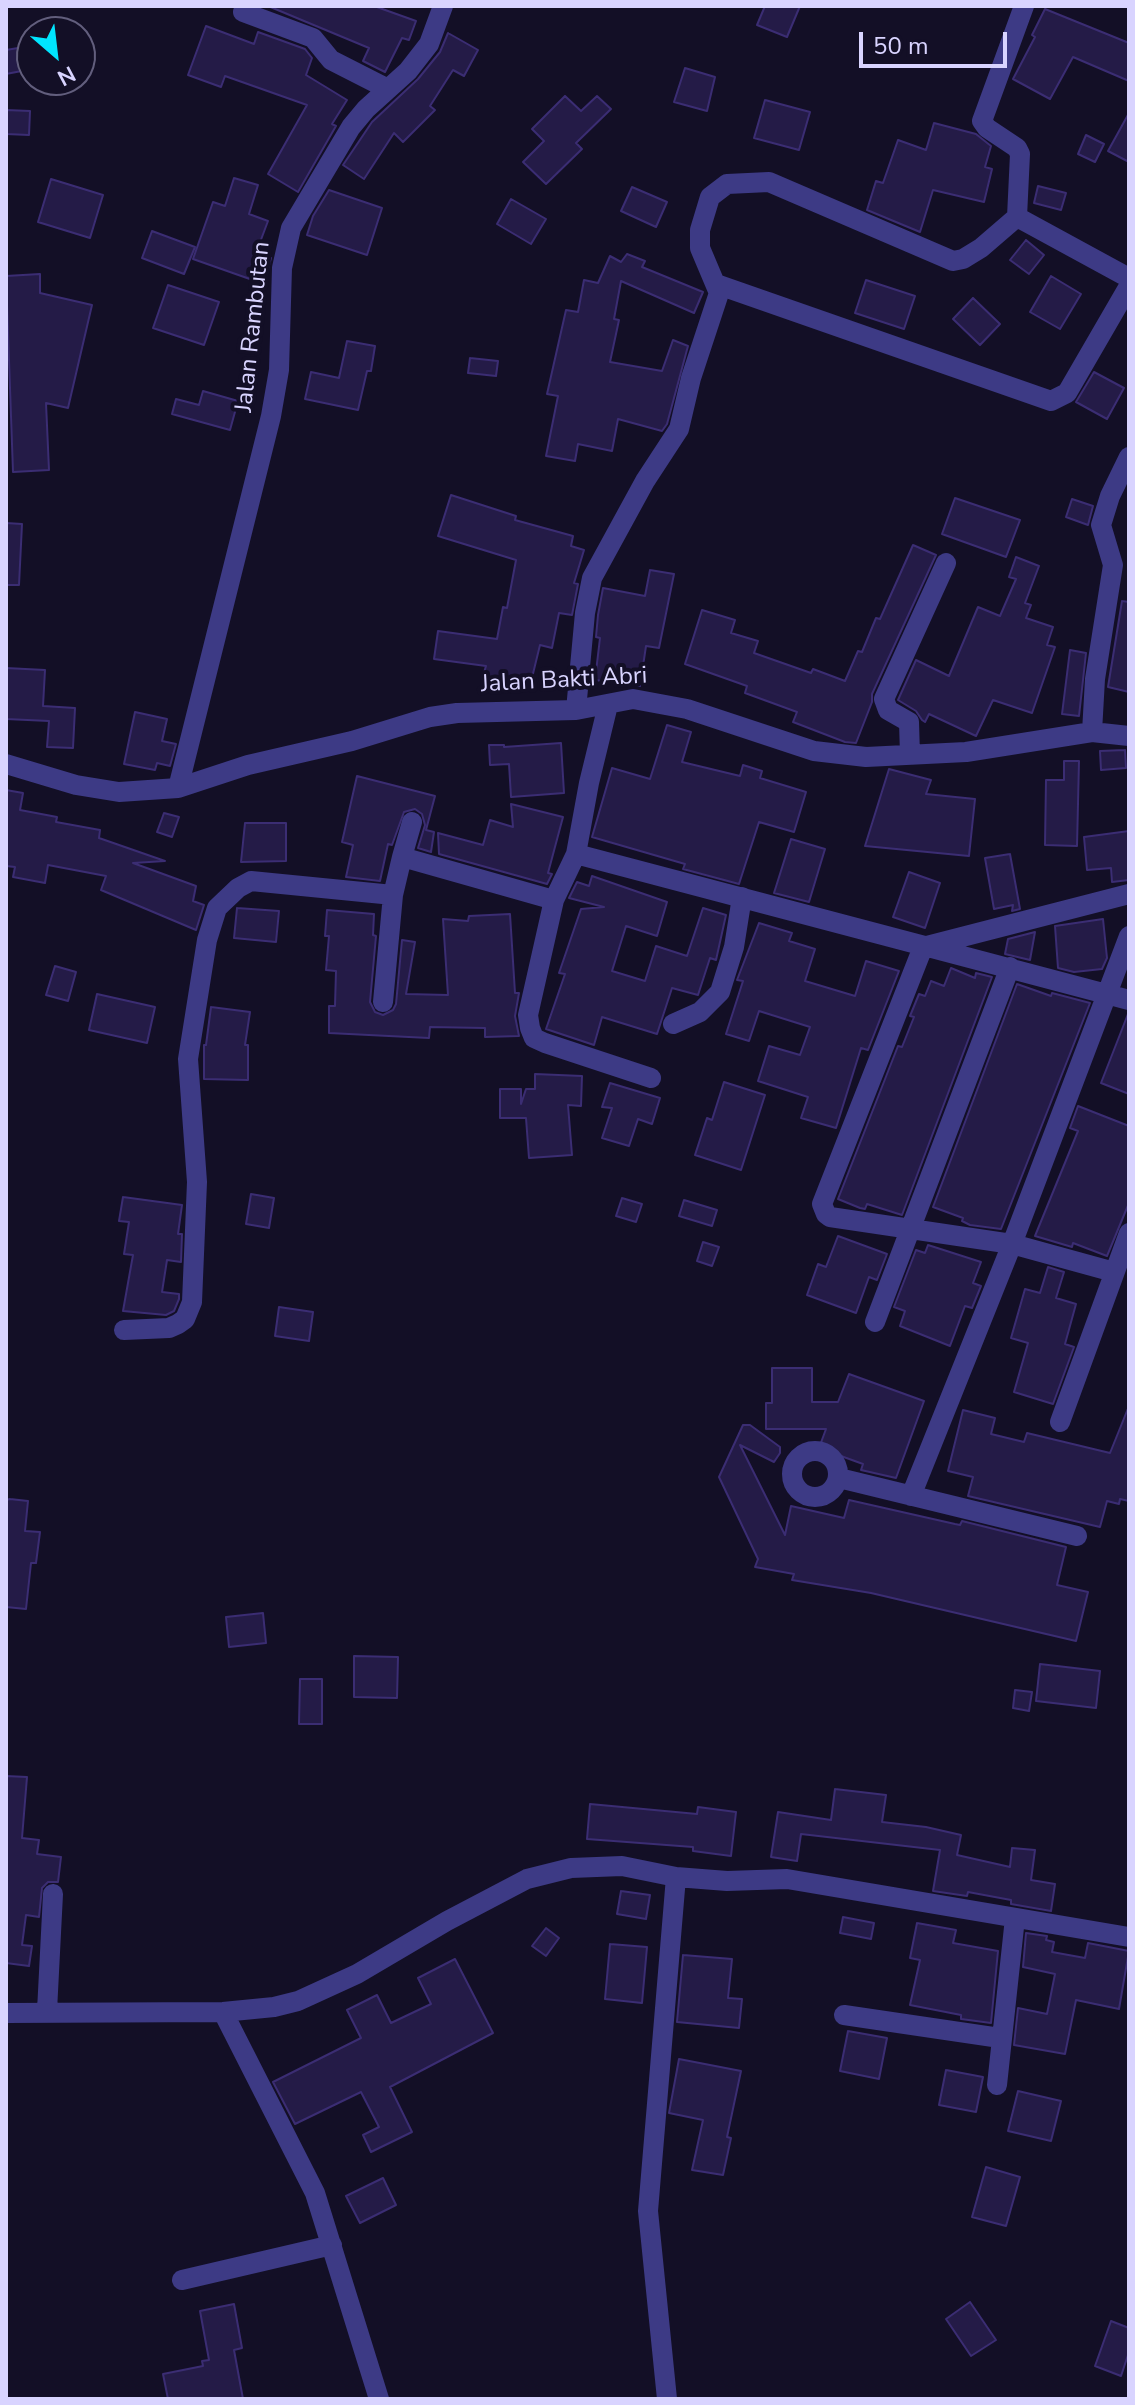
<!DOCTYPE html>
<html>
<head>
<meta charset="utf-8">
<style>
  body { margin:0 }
  #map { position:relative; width:1135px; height:2405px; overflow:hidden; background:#130f26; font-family:"Nunito Sans",sans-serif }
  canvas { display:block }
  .frame { position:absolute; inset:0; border:8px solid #d9d4ff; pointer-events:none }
  .north { position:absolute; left:16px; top:16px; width:80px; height:80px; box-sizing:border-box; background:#130f26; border:2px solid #625e7d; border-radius:50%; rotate:152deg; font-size:22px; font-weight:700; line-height:32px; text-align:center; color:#d9d4ff }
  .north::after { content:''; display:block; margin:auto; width:28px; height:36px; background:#00e5ff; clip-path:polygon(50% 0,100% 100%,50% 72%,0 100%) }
  .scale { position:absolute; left:859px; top:32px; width:148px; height:36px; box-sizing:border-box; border:4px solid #d9d4ff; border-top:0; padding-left:10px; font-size:24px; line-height:28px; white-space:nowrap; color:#d9d4ff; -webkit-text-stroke:6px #130f26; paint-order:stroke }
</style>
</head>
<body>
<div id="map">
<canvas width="1135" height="2405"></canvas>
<div class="frame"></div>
<div class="north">N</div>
<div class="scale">50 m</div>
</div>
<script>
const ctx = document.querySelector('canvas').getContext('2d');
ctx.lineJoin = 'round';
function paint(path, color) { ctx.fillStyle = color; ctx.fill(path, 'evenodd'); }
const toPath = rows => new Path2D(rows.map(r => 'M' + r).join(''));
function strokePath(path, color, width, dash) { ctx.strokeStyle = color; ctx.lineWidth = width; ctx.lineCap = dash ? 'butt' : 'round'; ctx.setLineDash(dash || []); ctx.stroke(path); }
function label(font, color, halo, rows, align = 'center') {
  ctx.font = font + ' "Nunito Sans",sans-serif'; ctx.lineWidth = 8; ctx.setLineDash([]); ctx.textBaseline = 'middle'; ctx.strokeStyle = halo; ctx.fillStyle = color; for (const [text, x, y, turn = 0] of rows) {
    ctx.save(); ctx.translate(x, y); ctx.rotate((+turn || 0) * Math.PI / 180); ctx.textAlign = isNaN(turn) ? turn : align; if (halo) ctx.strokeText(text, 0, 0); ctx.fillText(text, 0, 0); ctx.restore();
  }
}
const building = toPath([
  [268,6,374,6,416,21,409,40,402,38,385,72,363,61,369,48,268,6],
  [765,6,800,6,787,37,757,25,765,6],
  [1045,9,1129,43,1129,81,1073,57,1050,99,1013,79,1035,37,1032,35,1045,9],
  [206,26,254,44,258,32,305,49,312,58,306,75,347,100,332,124,336,126,298,192,268,174,307,105,225,76,221,87,188,75,206,26],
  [448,33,478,50,464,76,453,70,430,106,435,110,403,142,394,133,364,179,343,165,372,122,418,79,440,52,448,33],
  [30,46,32,69,6,74,6,50,30,46],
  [685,68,715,77,707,111,674,102,685,68],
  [565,96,581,111,597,96,611,109,576,143,582,149,546,184,523,162,544,141,532,129,565,96],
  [765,100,810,112,799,150,754,138,765,100],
  [6,110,30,111,29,135,6,134,6,110],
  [1129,113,1129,162,1108,151,1129,113],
  [934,123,976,134,991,146,985,167,992,169,984,202,933,190,920,232,867,210,876,181,883,183,898,140,926,150,934,123],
  [1086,135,1104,144,1095,162,1078,154,1086,135],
  [234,178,258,185,249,214,268,221,256,253,271,258,264,284,193,259,213,202,225,206,234,178],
  [51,179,103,195,90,238,38,222,51,179],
  [1038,186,1066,193,1061,210,1034,203,1038,186],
  [632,187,667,202,656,227,621,211,632,187],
  [329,190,382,208,367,255,307,235,313,216,329,190],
  [511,199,546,219,531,244,497,224,511,199],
  [152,231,195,247,184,274,142,258,152,231],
  [1026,240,1044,255,1029,274,1010,260,1026,240],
  [627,254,645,261,642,267,703,292,694,313,621,281,614,319,619,320,610,362,662,371,673,340,688,346,667,424,662,431,618,419,612,451,578,444,575,461,546,456,558,396,547,394,566,310,578,312,584,280,598,283,610,256,621,262,627,254],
  [40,274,40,293,92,305,68,408,46,403,49,470,13,472,6,276,40,274],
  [1051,276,1081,294,1060,329,1030,312,1051,276],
  [866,280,915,296,904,329,855,313,866,280],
  [168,285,219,302,204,345,153,328,168,285],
  [973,298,1000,324,980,345,953,319,973,298],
  [347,341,375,346,371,371,367,371,358,410,305,399,311,372,339,378,347,341],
  [470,358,498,361,496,376,468,373,470,358],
  [1094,372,1124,388,1107,419,1076,402,1094,372],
  [203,391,238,401,230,430,172,414,176,399,199,405,203,391],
  [451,495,516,516,515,520,573,536,571,546,584,550,574,583,578,584,572,615,559,613,552,648,540,645,529,690,482,679,486,666,434,659,438,631,497,639,503,607,507,608,516,560,438,536,451,495],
  [955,498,1020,520,1006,557,942,534,955,498],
  [1072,499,1093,506,1088,525,1066,517,1072,499],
  [6,523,22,524,19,585,6,585,6,523],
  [913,545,936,555,872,694,872,702,856,743,845,742,793,722,797,712,745,693,747,686,685,664,702,610,735,620,731,633,758,641,754,653,811,673,813,669,845,681,858,651,862,652,876,618,880,619,913,545],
  [1016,557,1039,566,1025,603,1031,605,1026,618,1053,627,1047,645,1055,647,1032,713,993,700,976,736,929,714,925,722,922,720,916,711,898,700,916,660,949,676,978,607,1000,616,1016,579,1009,577,1016,557],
  [650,570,674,574,659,648,646,646,640,686,595,680,600,638,596,637,598,615,603,588,645,596,650,570],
  [1122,601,1129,602,1129,692,1108,687,1122,601],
  [1070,650,1086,653,1079,716,1062,714,1070,650],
  [6,668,45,670,43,706,75,708,73,748,47,747,49,721,6,719,6,668],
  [135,712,167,719,162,741,176,744,170,766,157,763,155,770,124,764,135,712],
  [667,725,691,732,682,762,740,776,743,765,762,771,760,778,806,792,794,832,759,822,739,884,683,869,685,864,592,837,612,768,650,779,667,725],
  [561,743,564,793,511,797,509,764,490,765,489,745,504,745,504,747,561,743],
  [1125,750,1126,768,1101,770,1100,751,1125,750],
  [1064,761,1079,761,1077,846,1045,845,1046,780,1064,780,1064,761],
  [889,769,931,780,926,794,975,799,969,856,865,846,889,769],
  [357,776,435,796,426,830,434,832,431,852,418,848,425,825,422,814,415,809,404,812,392,845,388,844,380,881,346,877,353,845,342,842,357,776],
  [6,790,23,793,20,810,57,817,56,822,100,830,99,838,165,861,133,863,196,886,193,901,204,905,196,930,101,890,106,876,48,865,45,883,13,877,15,867,6,866,6,790],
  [511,804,563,817,548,873,552,874,547,884,439,854,438,833,483,845,490,820,513,827,511,804],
  [164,813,179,817,172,837,157,832,164,813],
  [245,823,286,823,286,861,241,862,245,823],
  [1129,831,1129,880,1112,882,1111,868,1087,870,1084,837,1129,831],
  [791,839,825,849,809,902,774,893,791,839],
  [1010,854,1020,909,1012,911,1013,905,994,909,985,858,1010,854],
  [909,872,940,883,925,928,893,917,909,872],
  [592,876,667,902,657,936,626,926,612,971,645,981,656,946,687,956,703,908,726,915,716,960,710,958,698,995,672,988,657,1034,602,1017,594,1045,546,1029,565,974,559,973,581,909,604,907,569,898,577,882,589,886,592,876],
  [237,908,279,911,276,942,234,938,237,908],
  [327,910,374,914,373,935,376,936,370,1002,375,1012,383,1015,393,1010,396,1004,402,940,415,942,406,994,448,995,443,919,468,921,469,916,510,914,515,993,519,993,515,1016,519,1036,485,1037,485,1028,430,1027,429,1038,329,1033,329,1006,335,1006,336,971,326,970,329,936,325,936,327,910],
  [1103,919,1107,958,1102,969,1074,972,1058,968,1055,926,1103,919],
  [759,923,792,933,789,941,815,949,805,981,855,996,866,961,899,971,868,1050,861,1048,836,1128,801,1118,808,1097,758,1081,769,1046,800,1055,810,1027,759,1011,749,1041,726,1034,743,981,737,980,759,923],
  [1035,932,1030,960,1005,954,1008,939,1035,932],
  [55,966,76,972,68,1001,46,995,55,966],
  [951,968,975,978,976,973,992,977,902,1215,867,1204,865,1209,860,1208,838,1199,898,1046,902,1047,914,1017,910,1016,919,994,925,996,931,981,944,986,951,968],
  [1017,984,1051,996,1052,993,1090,1003,1001,1229,970,1225,962,1221,963,1218,933,1207,1017,984],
  [97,994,155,1007,147,1043,89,1030,97,994],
  [211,1007,250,1012,245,1045,248,1045,248,1080,204,1079,204,1045,206,1045,211,1007],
  [1128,1014,1129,1014,1129,1094,1101,1083,1128,1014],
  [535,1074,582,1076,581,1106,568,1105,572,1155,529,1158,526,1118,500,1118,500,1089,521,1089,521,1104,526,1089,535,1089,535,1074],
  [724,1082,765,1095,741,1170,695,1155,707,1118,712,1120,724,1082],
  [610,1083,660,1098,652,1124,638,1119,629,1146,602,1138,612,1108,602,1107,610,1083],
  [1078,1106,1129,1126,1129,1203,1107,1256,1073,1243,1072,1247,1035,1236,1078,1131,1070,1128,1078,1106],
  [251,1194,274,1198,269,1228,246,1224,251,1194],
  [123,1197,182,1205,178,1234,182,1234,181,1262,167,1260,162,1292,179,1294,179,1299,174,1311,166,1315,123,1311,133,1255,124,1254,129,1222,119,1221,123,1197],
  [622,1198,642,1204,636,1222,616,1216,622,1198],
  [684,1200,717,1210,712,1226,679,1216,684,1200],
  [838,1236,887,1254,877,1280,869,1277,856,1313,807,1295,818,1264,826,1267,838,1236],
  [703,1242,719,1247,712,1266,697,1261,703,1242],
  [928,1245,981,1262,973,1283,981,1286,972,1308,965,1306,950,1346,900,1326,905,1311,894,1307,916,1250,925,1253,928,1245],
  [1048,1267,1064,1272,1056,1298,1076,1304,1065,1344,1074,1347,1053,1404,1014,1392,1028,1343,1011,1338,1025,1289,1040,1293,1048,1267],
  [279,1307,313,1312,309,1341,275,1336,279,1307],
  [772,1368,812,1368,812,1402,838,1402,849,1374,924,1401,896,1478,861,1470,863,1464,819,1448,826,1429,766,1429,766,1403,772,1403,772,1368],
  [1129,1406,1129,1501,1120,1499,1119,1504,1107,1501,1100,1527,968,1496,973,1477,948,1471,963,1410,995,1418,991,1434,1024,1442,1027,1433,1110,1453,1129,1406],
  [743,1425,750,1425,780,1447,780,1453,774,1462,740,1445,785,1535,791,1506,844,1518,849,1500,955,1524,960,1525,962,1521,1066,1547,1057,1585,1088,1592,1076,1641,871,1593,792,1580,794,1574,755,1567,758,1559,719,1477,743,1425],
  [10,1499,28,1501,25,1531,40,1532,36,1563,31,1563,26,1609,6,1607,6,1500,10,1499],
  [263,1613,266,1643,229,1647,226,1617,263,1613],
  [354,1656,398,1657,397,1698,354,1697,354,1656],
  [1040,1664,1100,1671,1096,1708,1036,1701,1040,1664],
  [300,1679,322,1679,322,1724,299,1724,300,1679],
  [1015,1690,1032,1692,1029,1711,1013,1708,1015,1690],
  [6,1776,27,1777,22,1838,39,1840,37,1854,61,1857,58,1882,48,1882,42,1888,39,1917,26,1915,22,1945,32,1946,29,1966,6,1963,6,1776],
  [835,1789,886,1795,882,1822,926,1827,961,1835,957,1855,1010,1867,1012,1848,1035,1850,1031,1880,1055,1884,1051,1911,1011,1904,1011,1900,968,1892,967,1896,933,1891,940,1850,801,1834,797,1861,771,1857,778,1812,831,1820,835,1789],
  [590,1804,697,1814,698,1807,736,1812,731,1856,693,1851,693,1847,587,1839,590,1804],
  [621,1891,650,1895,646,1919,617,1914,621,1891],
  [843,1917,874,1923,871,1939,840,1933,843,1917],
  [917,1923,956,1930,953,1943,998,1951,991,2023,961,2019,961,2015,910,2005,920,1960,910,1958,917,1923],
  [546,1928,559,1938,546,1956,532,1946,546,1928],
  [1026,1933,1047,1936,1046,1940,1054,1942,1052,1952,1085,1958,1088,1943,1129,1951,1119,2009,1076,2000,1065,2054,1014,2045,1018,2008,1047,2014,1055,1974,1023,1967,1026,1933],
  [610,1944,647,1947,642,2003,605,1999,610,1944],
  [683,1955,732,1959,728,1998,742,1999,739,2028,677,2022,683,1955],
  [455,1959,493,2033,390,2087,412,2132,371,2152,363,2135,379,2127,361,2092,295,2124,273,2082,361,2038,347,2010,377,1995,391,2023,431,2004,418,1978,455,1959],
  [848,2031,887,2038,879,2079,840,2071,848,2031],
  [679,2059,741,2071,727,2137,731,2138,723,2175,692,2170,703,2120,669,2113,679,2059],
  [946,2070,983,2077,976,2112,939,2105,946,2070],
  [1018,2091,1061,2101,1051,2141,1008,2131,1018,2091],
  [986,2167,1020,2177,1006,2226,972,2217,986,2167],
  [383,2178,396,2205,360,2223,346,2196,383,2178],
  [970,2302,996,2340,971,2356,946,2319,970,2302],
  [234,2304,242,2348,234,2350,243,2399,168,2399,163,2374,203,2366,202,2361,209,2360,200,2311,234,2304],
  [1111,2321,1129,2328,1129,2352,1121,2376,1095,2366,1111,2321]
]);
paint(building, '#241b47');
strokePath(building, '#3b2d73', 2);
strokePath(toPath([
  [1024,6,982,121,987,128,1017,148,1020,154,1017,217,1129,278],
  [243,12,313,38,331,60,386,88],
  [716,284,1051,401,1067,393,1129,286],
  [608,705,589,783,576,854,554,900,528,1015,530,1028,534,1038,545,1043,651,1078],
  [576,710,585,613,592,578,645,481,679,429,691,378,719,293,700,248,700,230,710,197,727,184,769,182,953,261,963,259,981,248,1017,217],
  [1092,732,1095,679,1113,565,1101,525,1110,496,1129,457],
  [910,755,909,722,888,710,884,699,946,563],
  [6,764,76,785,119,792,178,788,248,765,352,741,430,717,457,713,576,710,633,699,687,709,814,751,866,757,966,752,1092,732,1129,736],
  [178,788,271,416,279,370,282,268,291,228,351,127,366,109,408,71,429,44,443,6],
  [412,822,402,857,554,900],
  [576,854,1129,1000],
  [383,1002,393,895,402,857],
  [673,1024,700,1012,720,992,734,947,742,897],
  [1114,1272,1012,1244,830,1217,826,1214,822,1204,923,947,1129,894],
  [875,1322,1010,967],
  [124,1330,169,1328,178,1324,185,1319,192,1302,197,1182,188,1059,207,940,217,908,238,888,251,881,393,895],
  [1060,1422,1129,1233],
  '792 1474a23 23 0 1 1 46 0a23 23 0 1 1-46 0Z',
  [839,1478,1077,1536],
  [911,1496,1012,1244,1129,936],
  [47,2011,53,1894],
  [223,2012,315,2193,379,2399],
  [6,2013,223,2012,274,2007,298,2001,357,1974,447,1921,527,1879,571,1868,622,1866,676,1877,727,1881,787,1879,1129,1937],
  [844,2015,1000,2038],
  [997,2085,1015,1918],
  [182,2280,332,2245],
  [667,2399,648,2211,676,1877]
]), '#3d3a85', 20);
label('24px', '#d9d4ff', '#130f26', [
  ["Jalan Rambutan",254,327,-84],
  ["Jalan Bakti Abri",564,681,-3]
]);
</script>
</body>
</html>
